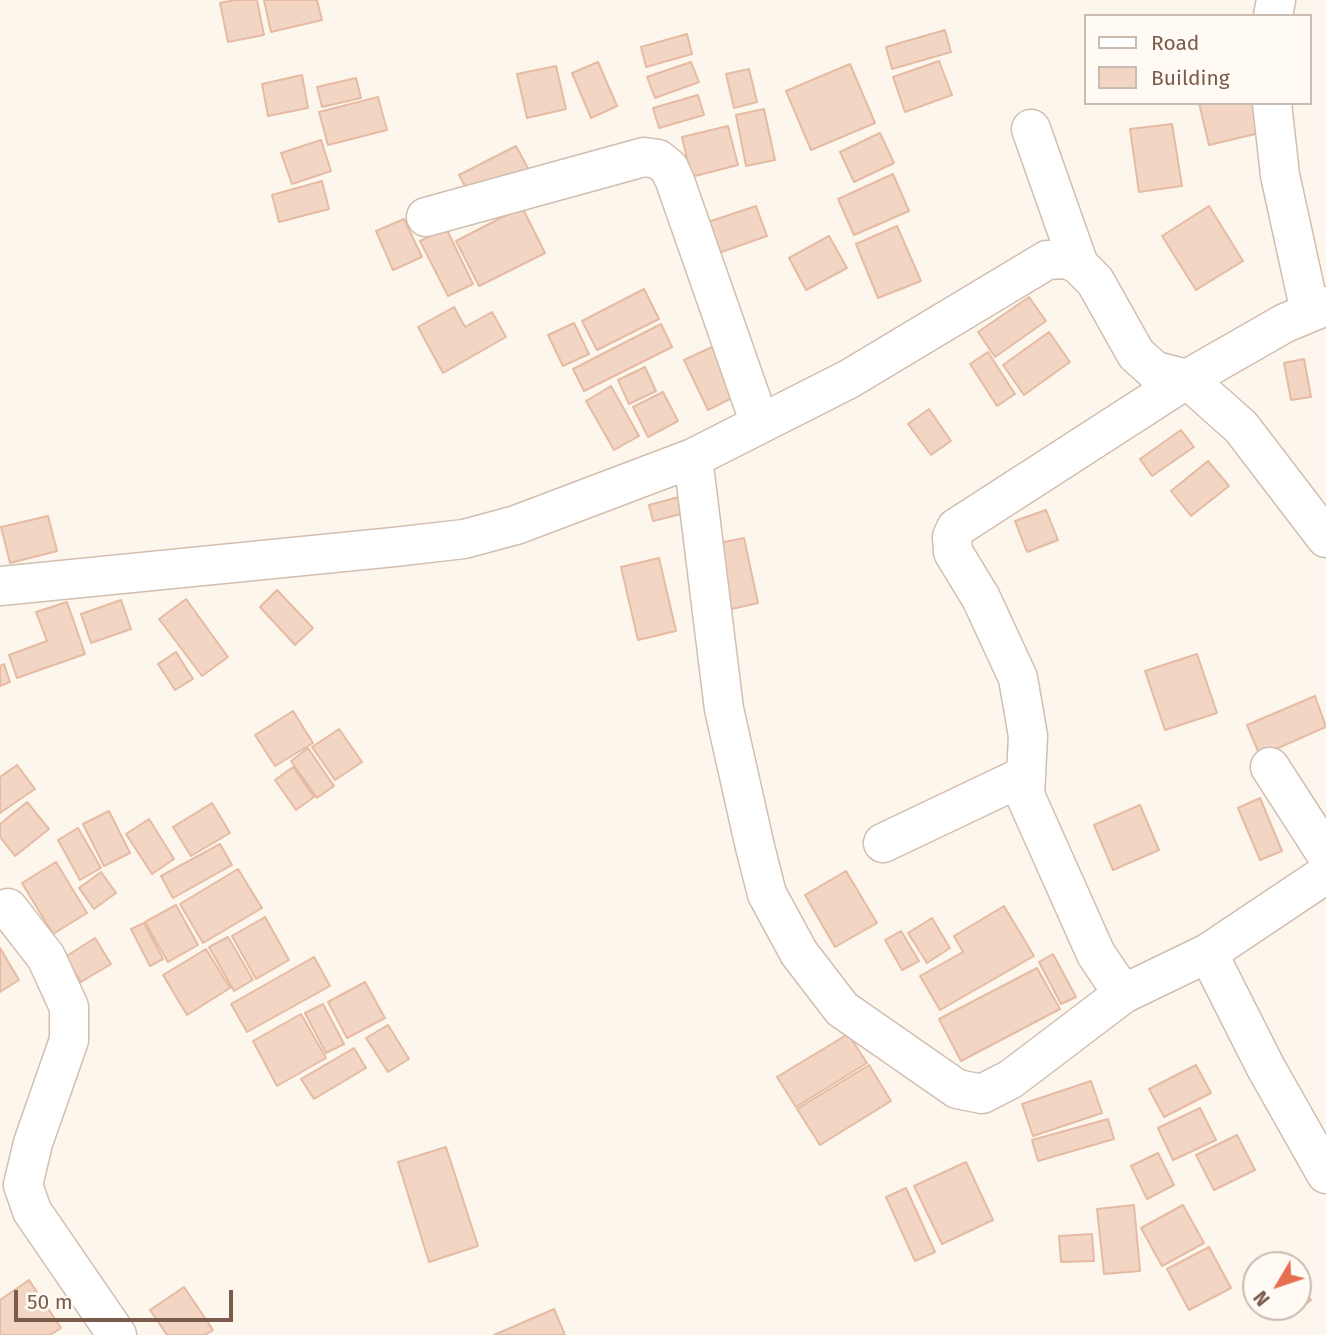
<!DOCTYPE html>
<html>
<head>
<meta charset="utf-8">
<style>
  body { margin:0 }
  #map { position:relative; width:1326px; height:1335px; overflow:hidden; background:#fdf6ec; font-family:"Fira Sans",sans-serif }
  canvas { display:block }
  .legend { position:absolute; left:1084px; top:14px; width:228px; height:91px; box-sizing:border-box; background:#fffaf3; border:2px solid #cabbb1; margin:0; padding:9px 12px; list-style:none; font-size:21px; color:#7a5c4d }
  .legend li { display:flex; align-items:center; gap:14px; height:35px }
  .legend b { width:35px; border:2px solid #cabbb1 }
  .north { position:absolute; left:1242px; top:1251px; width:70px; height:70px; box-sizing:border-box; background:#fffaf3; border:2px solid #cabbb1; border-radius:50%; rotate:231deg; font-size:19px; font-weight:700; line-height:28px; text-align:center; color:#7a5c4d }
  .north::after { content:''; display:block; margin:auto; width:24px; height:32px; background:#e76f51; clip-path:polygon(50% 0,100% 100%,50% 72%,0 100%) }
  .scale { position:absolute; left:14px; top:1290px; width:219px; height:32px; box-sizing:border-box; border:4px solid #7a5c4d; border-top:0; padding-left:9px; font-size:21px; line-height:24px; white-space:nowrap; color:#7a5c4d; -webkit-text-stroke:5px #fffaf3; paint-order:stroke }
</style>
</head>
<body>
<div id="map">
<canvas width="1326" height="1335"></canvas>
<ul class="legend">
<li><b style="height:9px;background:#fff"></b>Road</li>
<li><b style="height:19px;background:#f3d5c3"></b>Building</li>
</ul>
<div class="north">N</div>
<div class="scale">50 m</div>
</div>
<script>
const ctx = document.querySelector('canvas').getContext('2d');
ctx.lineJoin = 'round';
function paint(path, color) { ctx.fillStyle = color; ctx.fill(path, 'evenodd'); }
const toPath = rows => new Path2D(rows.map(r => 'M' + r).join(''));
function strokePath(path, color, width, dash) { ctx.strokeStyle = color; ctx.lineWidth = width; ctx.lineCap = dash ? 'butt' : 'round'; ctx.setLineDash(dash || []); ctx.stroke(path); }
const building = toPath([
  [235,0,257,0,264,35,228,42,220,3,235,0],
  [264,0,317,0,322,20,271,32,264,0],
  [945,30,951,52,892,69,886,47,945,30],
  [687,34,692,54,646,67,641,47,687,34],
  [939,61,952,95,905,112,893,77,939,61],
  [598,62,617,106,591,118,572,73,598,62],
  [691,62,699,82,655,98,647,77,691,62],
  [850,64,875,123,811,150,786,91,850,64],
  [556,66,566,109,527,118,517,74,556,66],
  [749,69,757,102,734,108,726,74,749,69],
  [302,75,308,108,268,116,262,84,302,75],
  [356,78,361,98,322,107,317,87,356,78],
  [698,95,704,115,659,128,653,108,698,95],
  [378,97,387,130,328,145,319,112,378,97],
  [1199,103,1262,103,1268,131,1209,145,1199,103],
  [764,109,775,160,746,166,736,115,764,109],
  [1172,124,1182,186,1139,192,1130,129,1172,124],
  [728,126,738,165,691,177,682,137,728,126],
  [880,133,894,163,854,182,840,152,880,133],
  [321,140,331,171,292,184,281,153,321,140],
  [516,146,530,172,473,201,459,175,516,146],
  [893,174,909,211,854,235,838,199,893,174],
  [322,181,329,209,279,222,272,195,322,181],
  [756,206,767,236,710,256,699,225,756,206],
  [1209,206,1243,261,1196,290,1162,236,1209,206],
  [522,207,545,253,479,286,456,241,522,207],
  [404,219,422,257,393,270,376,231,404,219],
  [897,226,921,281,878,298,856,244,897,226],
  [446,228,473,284,448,296,420,241,446,228],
  [829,236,847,268,806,290,789,258,829,236],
  [644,289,659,319,597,350,582,321,644,289],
  [1029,297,1046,321,995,357,978,332,1029,297],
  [454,307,465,327,492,312,506,337,443,373,418,327,454,307],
  [574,323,589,354,563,366,548,335,574,323],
  [661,324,672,347,584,391,573,369,661,324],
  [1049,332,1070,362,1024,395,1003,365,1049,332],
  [714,346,738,395,708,410,684,360,714,346],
  [988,352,1015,394,997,406,970,364,988,352],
  [1304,359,1311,397,1291,400,1284,363,1304,359],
  [645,367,656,391,629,404,618,380,645,367],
  [611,386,639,436,614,450,586,401,611,386],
  [663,392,678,421,648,437,633,407,663,392],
  [929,409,951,441,931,455,908,424,929,409],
  [1181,430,1194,447,1152,476,1140,459,1181,430],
  [1208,461,1229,486,1191,516,1171,491,1208,461],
  [690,494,694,511,653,521,649,505,690,494],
  [1046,510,1058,540,1027,552,1015,521,1046,510],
  [48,516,57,551,10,563,1,527,48,516],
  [744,538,758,603,723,611,709,545,744,538],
  [659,558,676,631,638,640,621,567,659,558],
  [277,590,313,628,295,645,260,607,277,590],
  [186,599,228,657,202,676,159,619,186,599],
  [121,600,131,629,91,643,81,614,121,600],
  [67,602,85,654,17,678,9,655,47,641,36,612,67,602],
  [176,652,193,679,175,690,158,664,176,652],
  [1197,654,1217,713,1165,730,1145,671,1197,654],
  [4,664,10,682,0,686,0,666,4,664],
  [1315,696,1326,727,1260,756,1247,725,1315,696],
  [293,711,313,743,275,766,255,735,293,711],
  [339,729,362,762,335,780,312,747,339,729],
  [308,748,334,786,317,798,291,761,308,748],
  [17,765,35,789,0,813,0,777,17,765],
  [293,767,314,797,296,810,275,780,293,767],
  [1260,798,1282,851,1260,860,1238,808,1260,798],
  [27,802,49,829,15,856,0,837,0,824,27,802],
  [212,803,230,833,191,856,173,827,212,803],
  [1140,805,1159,850,1113,870,1094,825,1140,805],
  [109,811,130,853,104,866,83,824,109,811],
  [149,819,174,859,152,874,126,834,149,819],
  [78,828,101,868,80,880,58,840,78,828],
  [220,844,232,865,173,898,161,876,220,844],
  [56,862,87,913,53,934,22,883,56,862],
  [238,869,262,908,203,943,180,904,238,869],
  [846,871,877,923,835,947,805,895,846,871],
  [101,872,116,893,94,909,79,888,101,872],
  [176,905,198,945,168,962,145,922,176,905],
  [1004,906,1034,956,940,1010,920,976,963,952,954,936,1004,906],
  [265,917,289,960,256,979,232,936,265,917],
  [932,918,950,948,927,963,908,933,932,918],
  [144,923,163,959,150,966,131,929,144,923],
  [901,931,919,961,902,970,885,940,901,931],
  [228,937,253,980,234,991,209,947,228,937],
  [95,938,111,964,81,982,65,957,95,938],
  [0,948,19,980,0,992,0,948],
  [206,949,230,988,187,1015,163,975,206,949],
  [1053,954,1076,997,1061,1004,1039,962,1053,954],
  [314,957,330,986,247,1032,231,1004,314,957],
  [1037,968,1060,1009,961,1061,939,1019,1037,968],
  [365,982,385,1018,347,1038,328,1002,365,982],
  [323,1004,344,1044,326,1053,305,1013,323,1004],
  [301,1014,326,1058,277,1086,253,1041,301,1014],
  [388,1025,409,1059,388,1072,366,1038,388,1025],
  [848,1034,867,1063,796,1107,777,1077,848,1034],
  [354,1048,366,1068,314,1099,301,1079,354,1048],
  [869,1065,891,1101,820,1145,797,1109,869,1065],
  [1196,1065,1211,1093,1164,1117,1149,1089,1196,1065],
  [1091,1081,1102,1113,1033,1136,1022,1104,1091,1081],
  [1200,1108,1216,1140,1173,1160,1158,1128,1200,1108],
  [1108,1119,1114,1139,1038,1161,1032,1140,1108,1119],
  [1237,1135,1255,1170,1214,1190,1196,1155,1237,1135],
  [446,1147,478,1246,429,1262,398,1162,446,1147],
  [1158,1153,1174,1185,1147,1199,1131,1166,1158,1153],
  [966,1162,993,1220,942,1244,914,1186,966,1162],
  [906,1188,935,1252,915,1261,886,1197,906,1188],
  [1134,1205,1140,1271,1104,1274,1097,1209,1134,1205],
  [1183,1205,1204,1243,1162,1266,1141,1228,1183,1205],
  [1092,1234,1094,1261,1061,1262,1059,1236,1092,1234],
  [1209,1247,1231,1288,1189,1310,1167,1269,1209,1247],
  [29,1280,61,1328,50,1335,0,1335,0,1300,29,1280],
  [1298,1285,1311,1300,1293,1314,1288,1307,1298,1307,1298,1285],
  [184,1287,213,1330,205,1335,167,1335,150,1310,184,1287],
  [554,1309,565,1335,494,1335,554,1309]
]);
paint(building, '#f3d5c3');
strokePath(building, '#e6bba3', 2);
const minor = toPath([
  [1273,16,1276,0],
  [1272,103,1280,175,1310,312],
  [1031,129,1079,265],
  [426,217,644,157,658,159,669,168,675,181,760,424],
  [693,458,724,709,755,847,767,894,799,953,842,1009,957,1089,982,1094,1011,1079,1123,994],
  [1326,538,1241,427,1187,379,956,528,952,537,953,552,981,598,1018,678,1028,736,1025,795,1096,954,1123,994,1208,953,1326,874],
  [0,586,394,547,464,539,516,525,693,458,849,379,1047,260,1067,259,1079,265,1095,281,1136,354,1155,371,1187,379,1285,323,1326,306],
  [1270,767,1326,854],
  [883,843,1026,775],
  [8,908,46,957,69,1007,69,1040,33,1143,23,1185,32,1211,117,1335],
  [1208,953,1265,1066,1326,1174]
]);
strokePath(minor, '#d1beb0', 41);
strokePath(minor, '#fff', 38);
</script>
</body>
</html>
